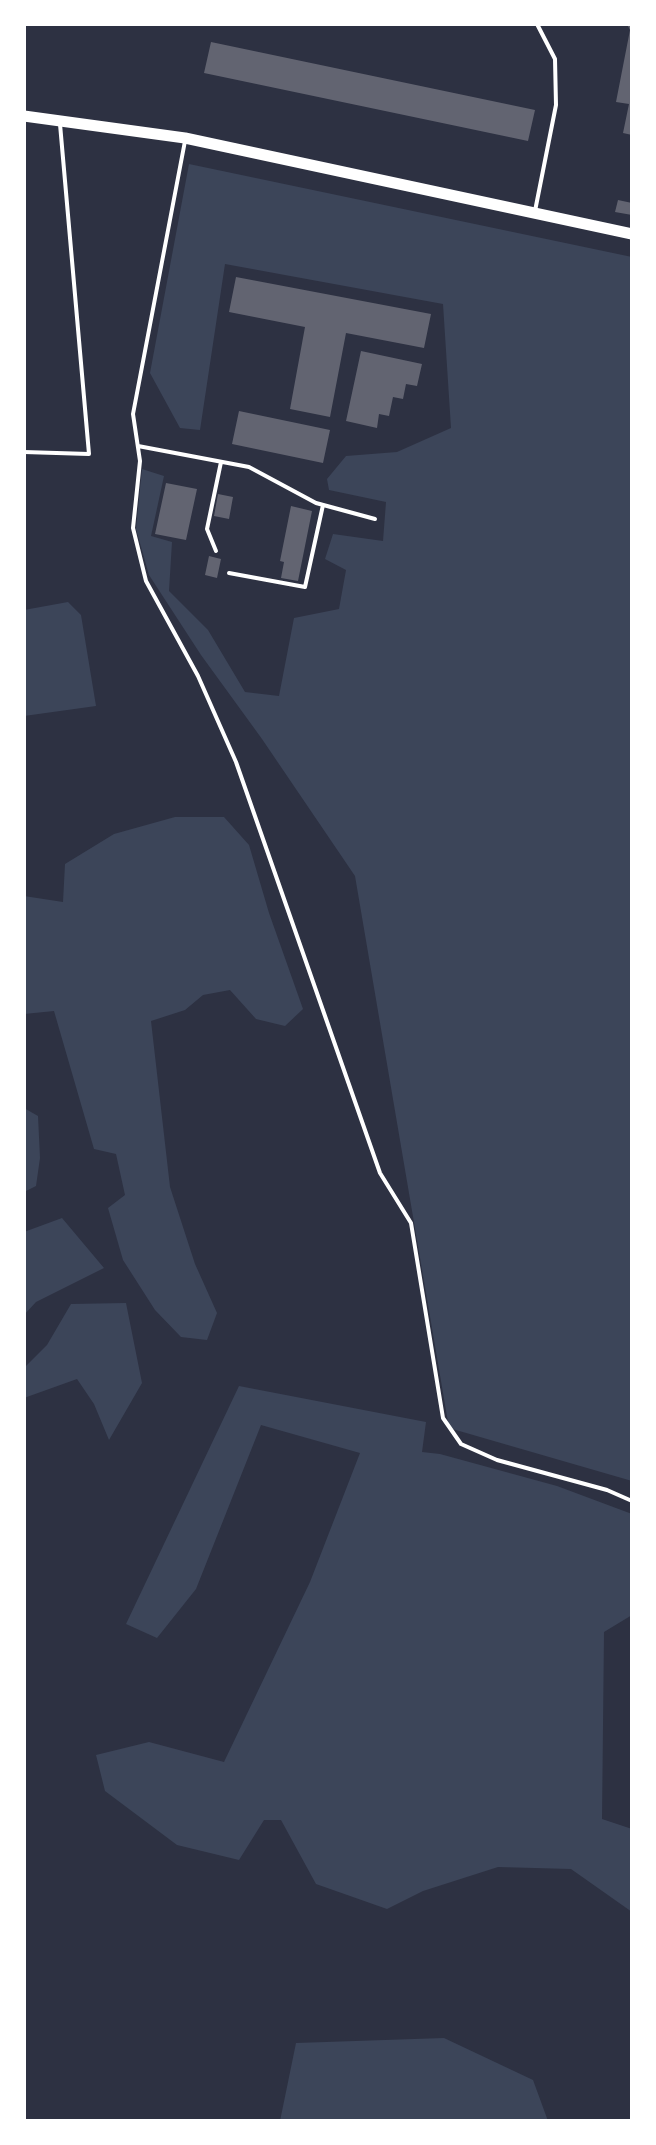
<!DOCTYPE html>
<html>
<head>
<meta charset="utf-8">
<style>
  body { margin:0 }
  #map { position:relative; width:656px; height:2145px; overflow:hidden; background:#2d3142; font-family:"Fira Sans",sans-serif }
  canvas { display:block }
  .frame { position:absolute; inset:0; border:26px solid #fff; pointer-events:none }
</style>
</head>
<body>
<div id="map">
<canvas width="656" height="2145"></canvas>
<div class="frame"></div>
</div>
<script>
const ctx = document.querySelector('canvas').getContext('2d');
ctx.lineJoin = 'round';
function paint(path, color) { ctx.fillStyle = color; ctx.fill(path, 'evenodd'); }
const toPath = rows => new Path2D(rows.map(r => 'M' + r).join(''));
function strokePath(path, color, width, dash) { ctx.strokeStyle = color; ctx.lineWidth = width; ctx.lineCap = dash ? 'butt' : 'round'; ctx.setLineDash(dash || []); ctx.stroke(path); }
paint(toPath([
  [189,164,632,257,632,1481,449,1428,355,876,262,739,201,655,149,575,136,529,142,469,164,476,151,536,172,542,169,591,208,630,245,692,279,696,294,618,339,609,346,570,325,559,333,534,383,541,386,502,329,490,327,479,346,456,397,452,451,428,443,304,225,264,200,430,180,428,150,373],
  [68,602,81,615,96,706,24,716,24,610],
  [175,817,224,817,249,845,269,913,303,1009,285,1026,256,1019,230,990,203,995,185,1010,151,1021,170,1187,195,1264,217,1313,207,1340,181,1337,155,1310,123,1260,108,1208,125,1195,116,1154,94,1149,54,1011,24,1014,24,896,63,902,65,864,114,834],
  [24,1108,38,1116,40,1158,36,1186,24,1192],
  [62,1218,104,1268,36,1302,24,1315,24,1232],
  [126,1303,142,1383,109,1440,94,1404,77,1379,24,1398,24,1368,47,1345,71,1304],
  [239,1386,426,1422,422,1452,440,1454,557,1486,632,1514,632,1615,604,1632,602,1819,632,1829,632,1912,571,1869,498,1867,423,1891,387,1909,316,1884,281,1820,264,1820,239,1860,177,1845,105,1791,96,1755,149,1742,224,1762,310,1582,360,1453,261,1425,196,1589,157,1638,126,1624],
  [444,2038,533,2080,548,2121,280,2121,296,2043]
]), '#3c4559');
paint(toPath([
  [627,24,632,24,632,135,623,133,629,104,616,102,630,30],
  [211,42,535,110,528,141,204,73],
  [618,200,632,203,632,215,615,212],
  [236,277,431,314,424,348,346,333,330,417,290,409,305,327,229,312],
  [361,351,422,364,417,386,406,384,403,399,393,397,389,416,379,414,377,428,346,421],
  [239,411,330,430,323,463,232,444],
  [166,483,197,489,186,540,155,534],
  [218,494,233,497,229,519,214,516],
  [291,506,312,511,298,581,281,578,284,562,280,561],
  [209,556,221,559,217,578,205,575]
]), '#626471');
strokePath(toPath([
  [185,141,133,414,140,461,133,528,146,581,198,676,236,762,380,1173,411,1223,443,1418,461,1444,497,1460,607,1490,632,1501],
  [535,211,556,105,555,59,537,24],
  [138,446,249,467,316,503,375,519],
  [24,452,89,454,60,124],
  [216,551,207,529,221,462],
  [229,573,305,587,323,505]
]), '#fff', 4);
strokePath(toPath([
  [24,116,185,138,632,234]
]), '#fff', 11);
</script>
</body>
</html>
